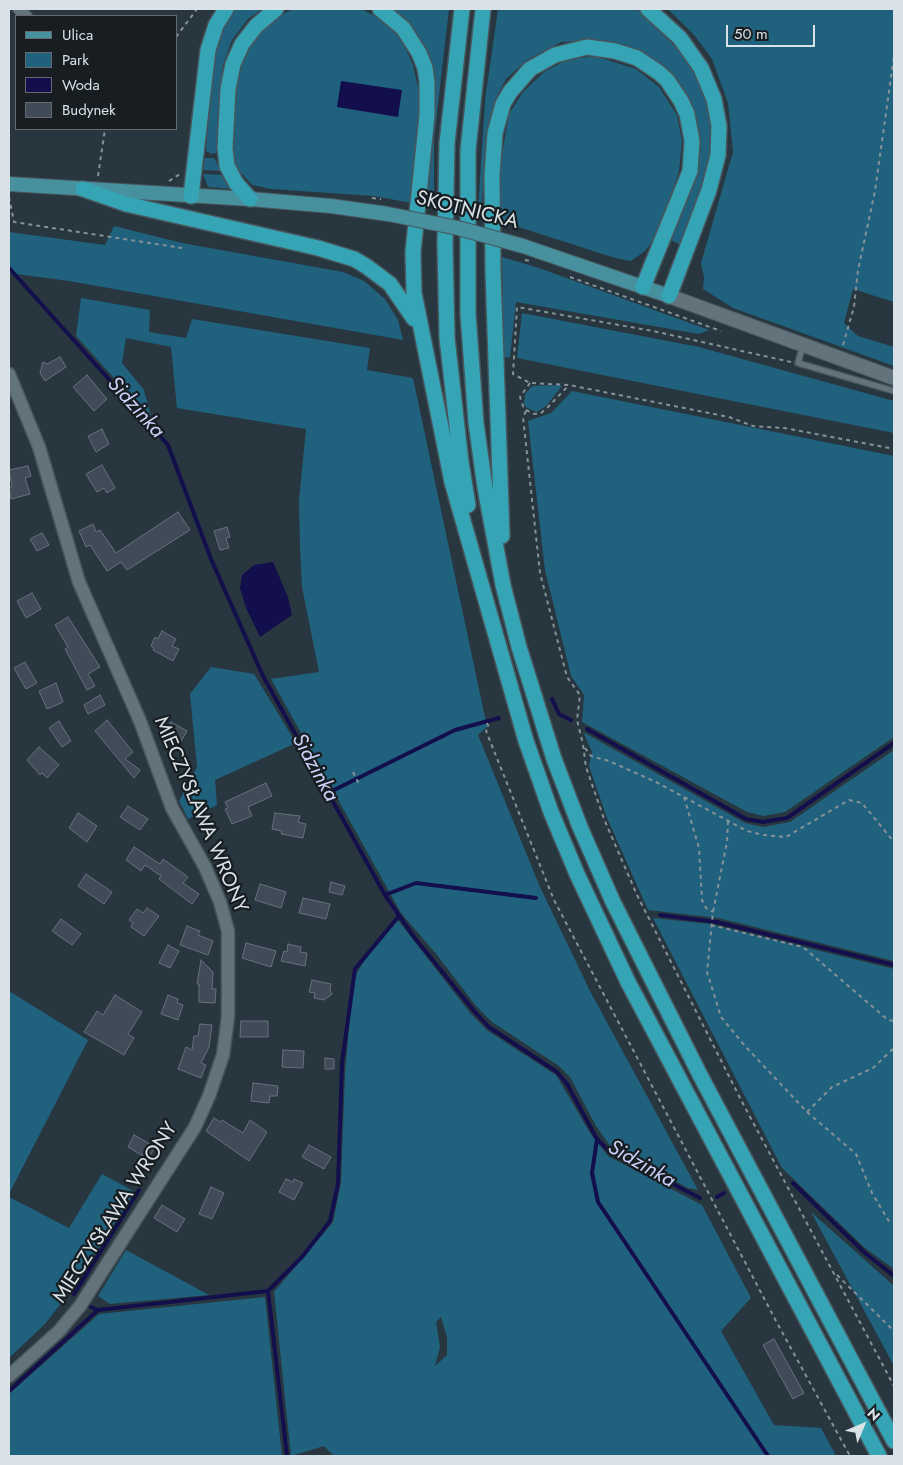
<!DOCTYPE html>
<html>
<head>
<meta charset="utf-8">
<style>
  body { margin:0 }
  #map { position:relative; width:903px; height:1465px; overflow:hidden; background:#28373f; font-family:Jost,sans-serif }
  canvas { display:block }
  .frame { position:absolute; inset:0; border:10px solid #d9e2e7; pointer-events:none }
  .legend { position:absolute; left:15px; top:15px; width:162px; height:115px; box-sizing:border-box; background:#171d21; border:1px solid #656c70; margin:0; padding:6px 9px; list-style:none; font-size:15px; color:#d9e2e7 }
  .legend li { display:flex; align-items:center; gap:10px; height:25px }
  .legend b { width:25px; border:1px solid #656c70 }
  .north { position:absolute; left:838px; top:1400px; width:50px; height:50px; -webkit-text-stroke:4px #171d21; paint-order:stroke; rotate:45deg; font-size:14px; font-weight:700; line-height:20px; text-align:center; color:#d9e2e7 }
  .north::after { content:''; display:block; margin:auto; width:18px; height:22px; background:#d9e2e7; clip-path:polygon(50% 0,100% 100%,50% 72%,0 100%) }
  .scale { position:absolute; left:726px; top:25px; width:89px; height:22px; box-sizing:border-box; border:2px solid #d9e2e7; border-top:0; padding-left:6px; font-size:15px; line-height:18px; white-space:nowrap; color:#d9e2e7; -webkit-text-stroke:4px #171d21; paint-order:stroke }
</style>
</head>
<body>
<div id="map">
<canvas width="903" height="1465"></canvas>
<div class="frame"></div>
<ul class="legend">
<li><b style="height:6px;background:#47909e"></b>Ulica</li>
<li><b style="height:14px;background:#20617e"></b>Park</li>
<li><b style="height:14px;background:#130e4c"></b>Woda</li>
<li><b style="height:14px;background:#414b57"></b>Budynek</li>
</ul>
<div class="north">N</div>
<div class="scale">50 m</div>
</div>
<script>
const ctx = document.querySelector('canvas').getContext('2d');
ctx.lineJoin = 'round';
function paint(path, color) { ctx.fillStyle = color; ctx.fill(path, 'evenodd'); }
const toPath = rows => new Path2D(rows.map(r => 'M' + r).join(''));
function strokePath(path, color, width, dash) { ctx.strokeStyle = color; ctx.lineWidth = width; ctx.lineCap = dash ? 'butt' : 'round'; ctx.setLineDash(dash || []); ctx.stroke(path); }
function label(font, color, halo, rows, align = 'center') {
  ctx.font = font + ' Jost,sans-serif'; ctx.lineWidth = 4.5; ctx.setLineDash([]); ctx.textBaseline = 'middle'; ctx.strokeStyle = halo; ctx.fillStyle = color; for (const [text, x, y, turn = 0] of rows) {
    ctx.save(); ctx.translate(x, y); ctx.rotate((+turn || 0) * Math.PI / 180); ctx.textAlign = isNaN(turn) ? turn : align; if (halo) ctx.strokeText(text, 0, 0); ctx.fillText(text, 0, 0); ctx.restore();
  }
}
paint(toPath([
  [235,9,262,9,248,19,232,40,223,65,216,153,212,154,206,151,212,65,218,38],
  [293,9,361,9,381,19,402,40,413,65,420,96,411,203,374,196,271,189,252,185,234,165,231,147,237,72,248,46,271,20],
  [392,9,449,9,434,139,434,208,424,205,435,98,433,74,420,40],
  [498,9,637,9,686,57,702,85,711,113,712,145,695,212,681,245,671,240,692,186,700,148,693,108,672,75,643,52,603,40,561,42,527,60,506,79,495,100,488,133,481,211,478,211,485,100],
  [668,9,894,9,894,302,853,289,844,323,858,336,894,347,894,366,733,308,703,289,704,277,701,263,733,152,728,103,712,59,695,36],
  [595,56,636,69,659,87,677,115,682,141,679,171,662,229,645,251,631,261,615,258,500,221,499,171,509,114,523,92,544,72,566,60],
  [205,158,214,158,221,171,203,170],
  [203,174,223,175,232,189,208,187],
  [114,226,182,243,343,272,364,281,385,299,398,320,403,340,69,281,9,273,9,232,105,245],
  [502,257,539,268,709,330,699,334,516,302,510,358,504,357],
  [81,298,150,310,149,332,186,338,192,319,370,348,367,370,413,378,487,727,478,735,540,887,590,991,698,1190,688,1188,611,1147,596,1126,570,1077,559,1066,492,1022,476,1006,437,955,401,913,271,679,319,672,302,587,300,547,299,500,306,429,177,408,171,347,126,338,122,363,144,390,152,420,76,336],
  [522,313,699,347,894,401,894,433,517,358],
  [532,386,560,385,562,386,547,405,537,412,527,408,524,404,525,394],
  [572,391,894,456,894,737,785,812,763,816,747,812,582,722,584,695,571,676,545,570,528,421,551,413],
  [211,667,254,674,296,743,215,780,217,805,188,819,179,801,197,767,190,694],
  [583,732,745,823,763,827,790,822,894,750,894,961,718,918,648,910,607,818,589,766,592,752],
  [653,918,710,924,894,969,894,1269,865,1248,782,1168],
  [397,919,471,1014,488,1031,556,1075,590,1133,608,1156,702,1205,751,1298,721,1331,774,1425,821,1428,836,1456,334,1456,324,1446,291,1456,274,1292,333,1222,341,1182,345,1074,353,979,366,958],
  [441,1317,447,1337,447,1355,435,1366,440,1347,436,1322],
  [9,991,88,1040,9,1194],
  [102,1174,135,1192,69,1293,45,1324,9,1358,9,1197,69,1228],
  [811,1212,894,1286,894,1366],
  [126,1250,209,1295,110,1304,98,1296],
  [265,1297,282,1456,9,1456,9,1394,99,1314]
]), '#20617e');
paint(toPath([
  [341,81,402,90,398,117,337,107],
  [273,562,288,597,292,615,260,637,246,608,240,588,242,575,254,565]
]), '#130e4c');
strokePath(toPath([
  [9,268,168,445,211,559,263,676,385,895,414,937,474,1011,489,1027,557,1072,567,1084,597,1139,609,1151,700,1198],
  [552,699,559,714,571,720],
  [587,729,746,819,763,822,787,818,894,743],
  [328,793,455,730,499,718],
  [385,895,416,883,536,898],
  [660,915,717,922,894,965],
  [597,1139,592,1173,598,1202,768,1456],
  [793,1183,865,1253,894,1276],
  [717,1197,724,1193],
  [74,1294,139,1190],
  [91,1307,98,1310],
  [9,1391,98,1310,268,1291],
  [287,1456,268,1291,302,1257,330,1221,338,1184,342,1063,355,969,399,916]
]), '#130e4c', 4);
const building = toPath([
  [60,357,66,367,45,381,40,373,43,362,47,364,60,357],
  [87,375,107,399,94,411,73,387,87,375],
  [102,429,109,444,96,452,88,436,102,429],
  [102,465,115,488,107,493,104,488,97,492,86,474,102,465],
  [28,466,31,476,25,478,30,494,11,499,9,488,12,487,9,470,28,466],
  [178,512,190,530,127,570,121,562,107,571,90,545,86,547,79,531,93,524,96,532,100,530,116,553,178,512],
  [227,527,230,537,226,538,229,548,220,550,214,531,227,527],
  [42,533,49,545,37,551,30,539,42,533],
  [32,593,41,609,26,618,17,601,32,593],
  [68,617,100,667,88,674,95,686,87,690,65,649,68,647,55,625,68,617],
  [162,631,176,639,172,646,179,649,173,661,153,650,154,648,151,646,155,637,158,639,162,631],
  [25,662,37,683,26,689,14,668,25,662],
  [56,683,63,702,47,709,39,691,56,683],
  [100,695,105,705,88,714,84,705,100,695],
  [107,720,133,752,125,759,140,770,134,778,95,731,107,720],
  [59,721,71,741,62,747,49,728,59,721],
  [171,722,187,731,179,745,162,735,171,722],
  [39,747,59,765,47,778,42,773,40,775,27,760,39,747],
  [266,783,272,796,248,807,252,816,232,824,225,809,228,808,225,802,266,783],
  [128,806,148,819,140,830,120,817,128,806],
  [78,813,97,826,87,842,69,828,78,813],
  [275,813,300,816,298,822,306,824,303,838,281,834,282,831,272,829,275,813],
  [134,847,160,864,163,859,188,877,183,883,199,894,192,904,159,879,161,876,145,865,141,871,126,860,134,847],
  [86,874,112,892,104,904,78,886,86,874],
  [331,882,345,886,342,895,329,892,331,882],
  [260,884,286,892,281,908,255,900,260,884],
  [303,898,330,904,326,919,299,913,303,898],
  [147,908,159,916,144,936,131,927,133,923,129,920,137,909,143,913,147,908],
  [61,919,81,934,72,945,52,931,61,919],
  [187,926,200,931,198,935,213,941,208,955,180,945,187,926],
  [246,943,276,951,271,967,242,958,246,943],
  [288,944,301,947,300,952,307,953,305,966,281,961,284,951,287,952,288,944],
  [168,945,179,951,170,968,159,963,168,945],
  [201,960,213,972,212,989,216,989,215,1003,199,1002,199,984,197,984,201,960],
  [312,980,331,984,330,990,332,994,324,1000,314,998,315,993,309,992,312,980],
  [115,995,142,1012,128,1034,134,1038,124,1055,84,1032,97,1011,103,1015,115,995],
  [168,995,178,999,177,1003,183,1005,178,1020,161,1014,168,995],
  [241,1021,268,1021,268,1037,240,1037,241,1021],
  [200,1024,212,1025,209,1047,201,1063,206,1065,201,1078,178,1069,186,1047,192,1050,194,1036,198,1036,200,1024],
  [283,1050,304,1051,303,1068,282,1067,283,1050],
  [325,1058,334,1059,334,1069,325,1069,325,1058],
  [253,1083,278,1086,277,1096,270,1096,269,1103,251,1101,253,1083],
  [214,1118,220,1122,222,1120,243,1133,250,1120,267,1132,249,1161,206,1131,214,1118],
  [134,1135,155,1147,148,1159,128,1147,134,1135],
  [309,1145,331,1157,324,1169,302,1157,309,1145],
  [286,1179,293,1182,294,1179,303,1183,294,1200,279,1192,286,1179],
  [211,1187,224,1193,212,1219,199,1214,211,1187],
  [162,1205,185,1219,177,1232,154,1218,162,1205],
  [774,1339,804,1393,793,1399,763,1345,774,1339]
]);
paint(building, '#414b57');
strokePath(building, '#66717e', 1);
const service = toPath([
  [803,345,798,363,894,391]
]);
const minor = toPath([
  [18,9,27,16]
]);
const tertiary = toPath([
  [9,374,39,447,79,582,140,721,172,808,205,867,220,902,228,931,228,1017,223,1055,209,1096,195,1127,80,1306,59,1331,9,1376]
]);
const secondary = toPath([
  [669,296,894,378]
]);
const primary = toPath([
  [9,184,250,199,331,206,388,214],
  [523,246,669,296]
]);
const motorway = toPath([
  [380,9,403,28,419,53,425,68,427,82,427,115,413,252,414,293,452,482,526,741,551,812,577,874,628,982,879,1456],
  [462,9,447,143,445,244,447,338,461,462,468,505],
  [483,9,468,150,468,314,476,423,485,488,503,585,519,647,554,759,580,827,613,902,700,1075,894,1441],
  [648,9,680,38,701,68,714,99,719,126,718,155,709,190,669,296],
  [83,189,126,204,318,248,354,259,366,266,390,284,414,319],
  [191,196,208,50,216,25,226,9],
  [250,199,236,183,227,166,225,148,228,89,233,64,242,44,256,26,276,9],
  [502,536,493,272,492,175,495,133,503,104,510,92,530,69,555,55,587,47,615,51,637,58,658,72,667,80,681,101,687,114,692,141,690,171,643,287]
]);
strokePath(service, '#48555c', 8);
strokePath(minor, '#48555c', 12);
strokePath(tertiary, '#48555c', 15);
strokePath(secondary, '#48555c', 16);
strokePath(primary, '#48555c', 16);
strokePath(motorway, '#48555c', 18);
strokePath(toPath([
  [176,37,197,9],
  [98,176,105,129],
  [169,181,180,174],
  [9,197,14,222,182,248],
  [372,198,381,199],
  [570,277,721,331],
  [843,345,854,307,858,270,875,191,894,56],
  [791,362,653,331,517,307,513,374,530,383,569,385,729,417,753,426,784,428,894,449],
  [530,383,520,397,524,409,534,414,541,413,548,407,569,385],
  [526,411,523,417,540,573,567,677,580,695,577,720,583,744],
  [487,723,489,728,486,731,554,900,776,1321,850,1456],
  [583,745,586,767,604,819,637,895,740,1098,894,1386],
  [585,748,591,756,609,761,656,782,747,831,763,835,786,837,849,800,862,803,894,842],
  [353,772,359,784],
  [684,797,699,848,702,900,706,908,713,912],
  [728,821,727,842,713,912,707,972,721,1017,745,1046,807,1112,856,1154,872,1193,890,1223],
  [711,925,803,947,888,1020,894,1021],
  [807,1112,832,1087,873,1068,894,1048],
  [837,1275,894,1331],
  [404,1456,412,1456]
]), '#869298', 2, [4, 4]);
strokePath(service, '#62737c', 5);
strokePath(minor, '#62737c', 10);
strokePath(tertiary, '#62737c', 12);
strokePath(secondary, '#62737c', 14);
strokePath(primary, '#47909e', 14);
strokePath(motorway, '#35a4b5', 15);
const primaryBridge = toPath([
  [388,214,458,228,523,246]
]);
strokePath(primaryBridge, '#48555c', 16, []);
strokePath(toPath([
  [525,260,530,261]
]), '#869298', 2, [4, 4]);
strokePath(primaryBridge, '#47909e', 14);
label('20px', '#d9e2e7', '#171d21', [
  ["SKOTNICKA",467,211,14],
  ["MIECZYSŁAWA WRONY",200,815,67],
  ["MIECZYSŁAWA WRONY",116,1213,-57]
]);
label('italic 21px', '#cad2f9', '#171d21', [
  ["Sidzinka",135,408,48],
  ["Sidzinka",314,768,61],
  ["Sidzinka",641,1165,30]
]);
</script>
</body>
</html>
